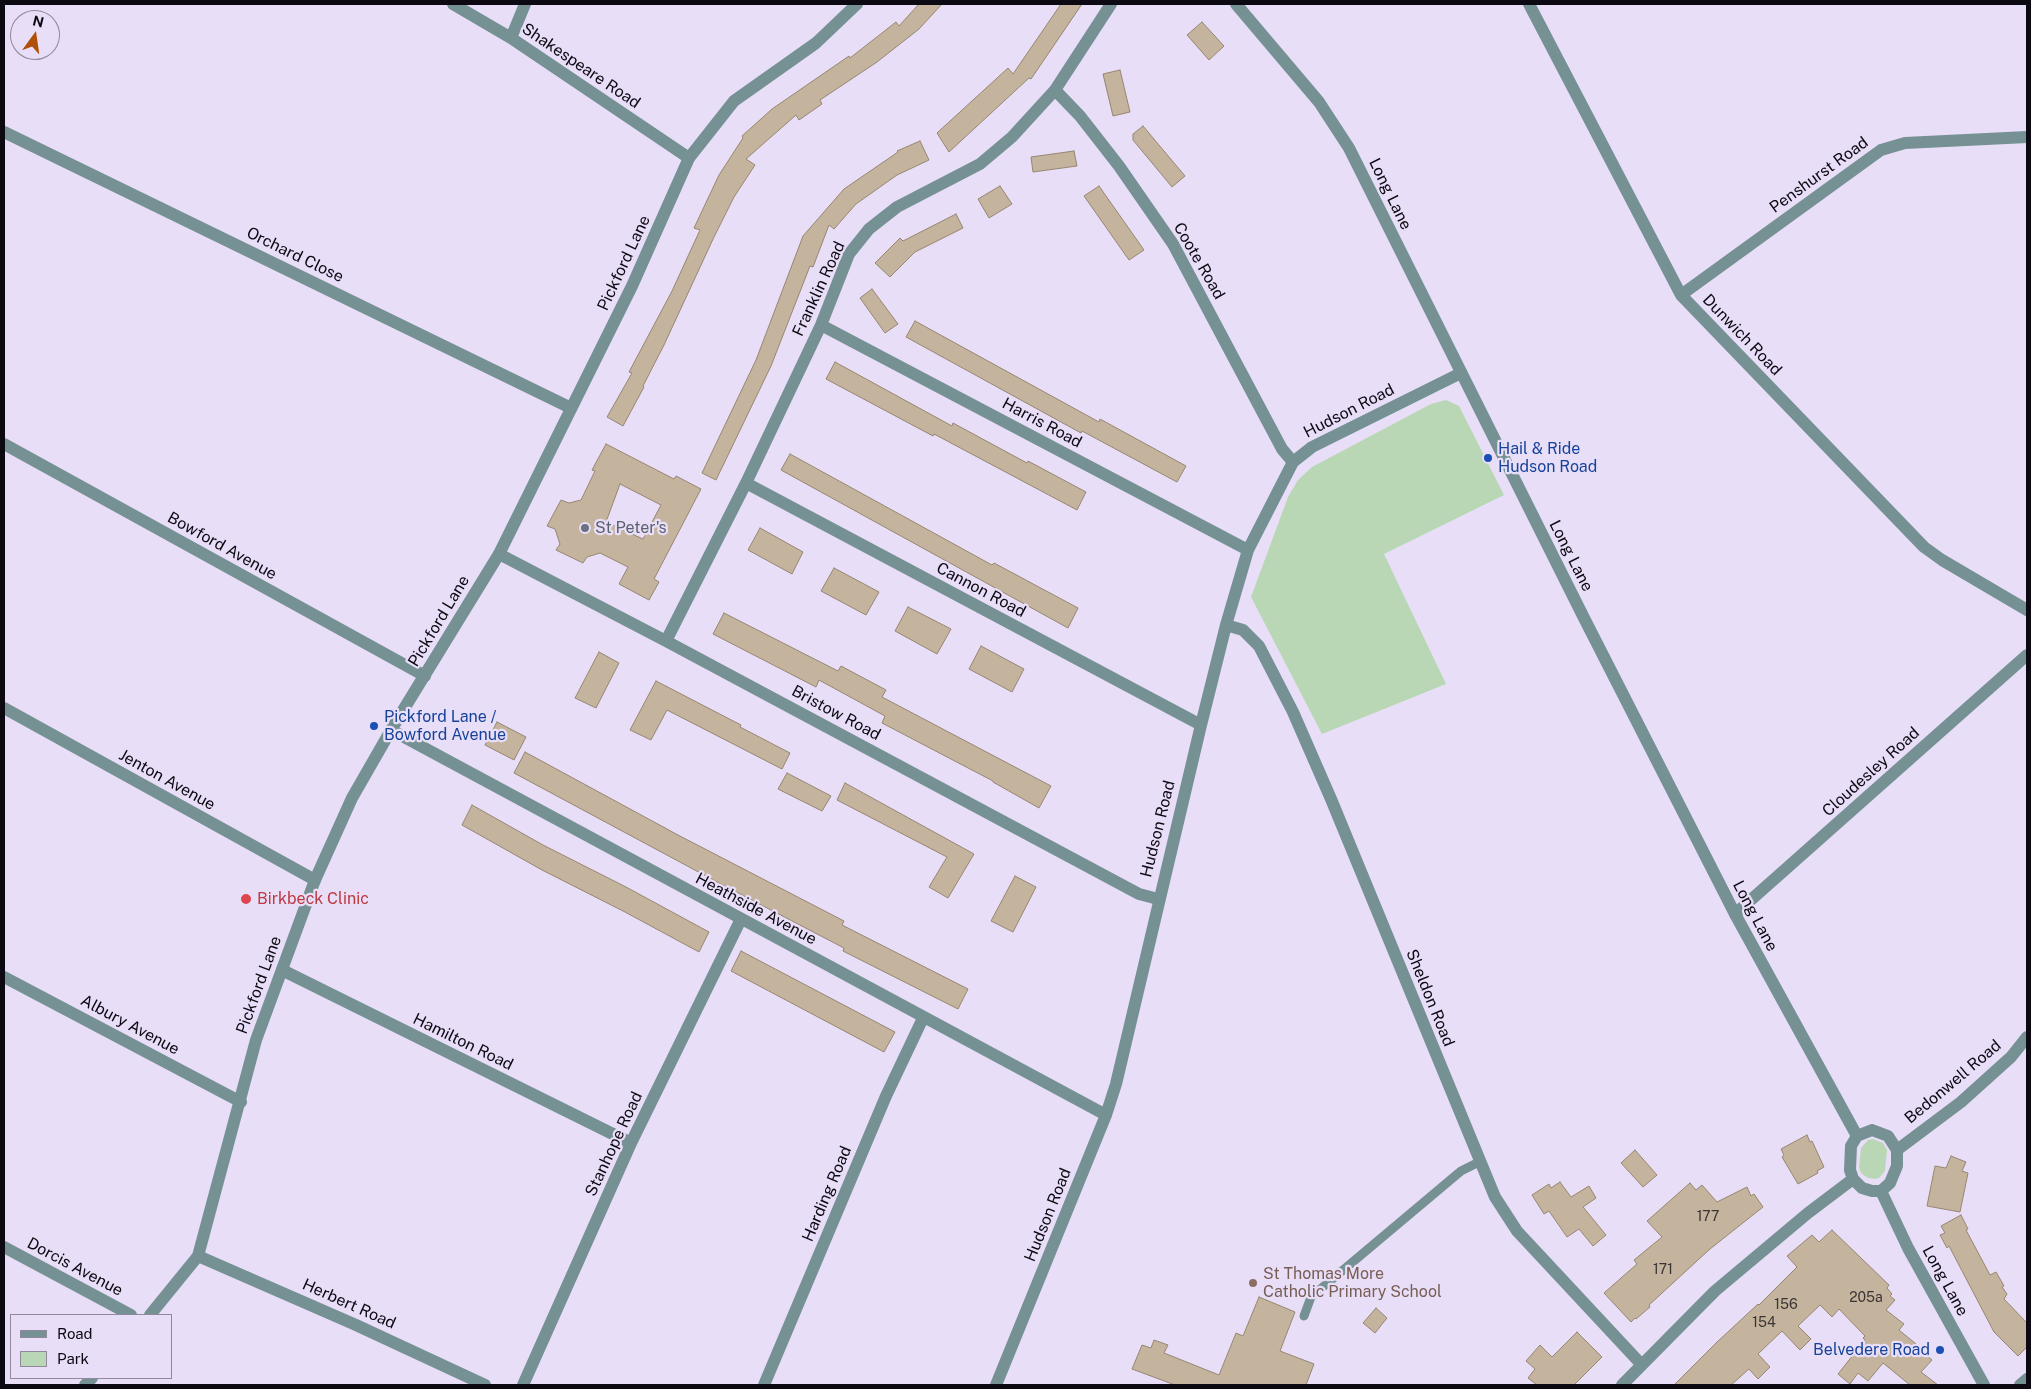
<!DOCTYPE html>
<html>
<head>
<meta charset="utf-8">
<style>
  body { margin:0 }
  #map { position:relative; width:2031px; height:1389px; overflow:hidden; background:#e8def8; font-family:"Public Sans",sans-serif }
  canvas { display:block }
  .frame { position:absolute; inset:0; border:5px solid #0d0912; pointer-events:none }
  .legend { position:absolute; left:10px; top:1314px; width:162px; height:65px; box-sizing:border-box; background:#e8def8; border:1px solid #90899c; margin:0; padding:6px 9px; list-style:none; font-size:15px; color:#0d0912 }
  .legend li { display:flex; align-items:center; gap:10px; height:25px }
  .legend b { width:25px; border:1px solid #90899c }
  .north { position:absolute; left:10px; top:10px; width:50px; height:50px; box-sizing:border-box; background:#e8def8; border:1px solid #90899c; border-radius:50%; rotate:14deg; font-size:14px; font-weight:700; line-height:20px; text-align:center; color:#0d0912 }
  .north::after { content:''; display:block; margin:auto; width:18px; height:22px; background:#b05008; clip-path:polygon(50% 0,100% 100%,50% 72%,0 100%) }
</style>
</head>
<body>
<div id="map">
<canvas width="2031" height="1389"></canvas>
<div class="frame"></div>
<ul class="legend">
<li><b style="height:6px;background:#769193"></b>Road</li>
<li><b style="height:14px;background:#b9d7b4"></b>Park</li>
</ul>
<div class="north">N</div>
</div>
<script>
const ctx = document.querySelector('canvas').getContext('2d');
ctx.lineJoin = 'round';
function paint(path, color) { ctx.fillStyle = color; ctx.fill(path, 'evenodd'); }
const toPath = rows => new Path2D(rows.map(r => 'M' + r).join(''));
function strokePath(path, color, width, dash) { ctx.strokeStyle = color; ctx.lineWidth = width; ctx.lineCap = dash ? 'butt' : 'round'; ctx.setLineDash(dash || []); ctx.stroke(path); }
function label(font, color, halo, rows, align = 'center') {
  ctx.font = font + ' "Public Sans",sans-serif'; ctx.lineWidth = 4.5; ctx.setLineDash([]); ctx.textBaseline = 'middle'; ctx.strokeStyle = halo; ctx.fillStyle = color; for (const [text, x, y, turn = 0] of rows) {
    ctx.save(); ctx.translate(x, y); ctx.rotate((+turn || 0) * Math.PI / 180); ctx.textAlign = isNaN(turn) ? turn : align; if (halo) ctx.strokeText(text, 0, 0); ctx.fillText(text, 0, 0); ctx.restore();
  }
}
paint(toPath([
  [1446,400,1459,406,1504,495,1384,554,1446,684,1322,734,1251,597,1288,497,1298,480,1312,467,1431,404],
  [1873,1139,1883,1143,1887,1150,1885,1171,1879,1178,1875,1179,1868,1178,1861,1173,1859,1167,1861,1148,1868,1140]
]), '#b9d7b4');
const building = toPath([
  [919,4,942,4,919,29,877,62,820,100,822,104,799,120,796,115,746,159,755,165,734,197,714,237,664,345,643,386,644,387,623,426,607,417,632,373,629,372,672,291,700,230,694,228,719,175,743,138,742,136,772,109,849,56,850,58,896,22,899,26,919,4],
  [1061,4,1082,4,1031,79,1029,78,949,152,937,133,1008,68,1013,74,1061,4],
  [1202,22,1224,46,1209,60,1187,35,1202,22],
  [1120,70,1130,112,1113,116,1103,74,1120,70],
  [1143,126,1185,176,1172,187,1133,140,1133,134,1143,126],
  [920,141,929,160,897,175,856,204,834,229,829,225,813,267,810,266,771,366,716,480,702,473,756,360,803,236,844,189,898,152,897,151,920,141],
  [1074,151,1077,166,1033,172,1031,157,1074,151],
  [1000,186,1012,204,989,218,978,199,1000,186],
  [1099,186,1144,250,1129,260,1084,196,1099,186],
  [956,214,963,228,915,252,890,277,875,263,900,238,903,241,956,214],
  [872,289,898,324,885,333,860,298,872,289],
  [915,321,1099,422,1100,419,1186,466,1177,482,1082,431,1081,433,906,337,915,321],
  [835,362,952,426,953,423,1027,463,1028,461,1086,492,1077,510,934,434,933,436,826,379,835,362],
  [606,444,674,479,676,476,701,489,654,579,659,582,649,600,619,584,628,567,600,553,587,557,583,563,556,550,560,544,555,529,547,526,561,500,569,503,581,500,595,471,592,470,606,444],
  [620,484,661,505,643,539,606,522,620,484],
  [790,454,992,565,994,563,1078,608,1068,628,781,470,790,454],
  [760,528,803,552,792,574,748,550,760,528],
  [834,568,879,592,866,615,821,591,834,568],
  [908,607,951,629,937,654,895,631,908,607],
  [724,613,838,671,841,666,886,690,882,697,1051,786,1039,808,993,782,993,781,882,723,885,716,819,680,816,687,713,634,724,613],
  [981,646,1024,669,1012,692,969,669,981,646],
  [599,652,619,663,596,708,575,698,599,652],
  [656,681,741,725,740,727,790,753,782,769,667,710,651,740,630,730,656,681],
  [497,722,526,737,514,760,485,745,497,722],
  [525,752,678,835,844,921,842,925,968,989,958,1009,843,951,844,948,719,883,514,773,525,752],
  [787,773,831,796,822,811,778,789,787,773],
  [845,783,974,854,948,898,929,887,947,857,837,800,845,783],
  [472,805,543,845,626,887,709,932,699,952,625,912,542,870,462,825,472,805],
  [1015,876,1036,887,1013,932,991,921,1015,876],
  [741,951,895,1032,884,1052,731,971,741,951],
  [1807,1135,1810,1142,1812,1141,1824,1167,1817,1171,1818,1173,1798,1184,1782,1157,1784,1155,1781,1149,1807,1135],
  [1635,1150,1657,1175,1643,1187,1621,1163,1635,1150],
  [1951,1156,1966,1162,1962,1171,1968,1173,1960,1212,1927,1206,1935,1166,1946,1168,1951,1156],
  [1560,1182,1571,1197,1589,1186,1596,1198,1583,1207,1606,1235,1593,1246,1579,1229,1567,1237,1549,1211,1544,1214,1532,1195,1549,1184,1551,1188,1560,1182],
  [1690,1183,1696,1190,1702,1185,1717,1202,1747,1187,1751,1196,1754,1194,1763,1207,1710,1249,1649,1305,1650,1307,1636,1319,1635,1318,1631,1322,1604,1293,1637,1264,1634,1260,1662,1237,1647,1221,1690,1183],
  [1961,1215,1968,1229,1966,1230,1990,1275,1996,1272,2004,1286,2002,1287,2007,1294,2004,1299,2027,1323,2027,1347,2018,1356,1994,1332,1949,1246,1947,1248,1940,1235,1945,1233,1941,1226,1961,1215],
  [1832,1230,1889,1285,1887,1288,1892,1294,1890,1296,1895,1300,1886,1310,1904,1324,1899,1330,1927,1353,1925,1354,1932,1360,1921,1372,1938,1385,1910,1385,1883,1363,1868,1381,1858,1373,1850,1384,1838,1374,1865,1340,1863,1338,1865,1336,1839,1309,1832,1317,1820,1305,1798,1326,1811,1339,1800,1350,1782,1331,1758,1354,1770,1367,1758,1379,1749,1369,1731,1385,1674,1385,1716,1343,1758,1304,1759,1305,1797,1267,1787,1256,1812,1235,1819,1242,1832,1230],
  [1259,1297,1295,1312,1280,1351,1314,1364,1306,1385,1175,1385,1132,1369,1142,1345,1151,1348,1154,1340,1168,1345,1164,1353,1219,1375,1236,1333,1243,1336,1259,1297],
  [1376,1308,1387,1318,1375,1333,1363,1323,1376,1308],
  [1577,1332,1602,1357,1574,1385,1537,1385,1528,1378,1535,1369,1526,1361,1540,1345,1552,1357,1577,1332]
]);
paint(building, '#c4b39d');
strokePath(building, '#968671', 1);
strokePath(toPath([
  [1304,1316,1311,1297,1461,1171,1479,1162]
]), '#769193', 9);
strokePath(toPath([
  [453,4,511,38,689,158],
  [1529,4,1681,295,1924,547,1942,560,2027,610],
  [511,38,525,4],
  [1055,90,1080,116,1119,166,1173,244,1282,449,1293,462],
  [4,132,571,408],
  [1681,295,1881,150,1905,143,2027,137],
  [821,325,1248,550],
  [4,444,425,676],
  [746,483,1201,725],
  [499,554,666,641,1139,894,1158,899],
  [1226,625,1243,630,1259,646,1293,712,1331,799,1495,1197,1517,1231,1641,1364],
  [666,641,746,483,821,325,849,254,869,229,897,207,980,164,1012,137,1055,90,1111,4],
  [4,708,315,880],
  [391,730,1106,1115],
  [1735,914,2027,655],
  [282,970,631,1143],
  [4,977,241,1102],
  [4,1247,131,1315],
  [198,1256,356,1325,485,1385],
  [523,1385,631,1143,741,919],
  [764,1385,886,1096,923,1018],
  [996,1385,1106,1115,1116,1084,1201,725,1226,625,1248,550,1293,462,1312,447,1461,373],
  [2020,1385,2027,1379]
]), '#769193', 12);
strokePath(toPath([
  [1236,4,1319,102,1349,148,1583,616,1735,914,1857,1136],
  [1872,1130,1888,1136,1897,1150,1897,1166,1890,1183,1881,1191,1872,1191,1862,1188,1853,1179,1850,1170,1851,1146,1857,1136,1872,1130],
  [1897,1150,1961,1102,2011,1057,2027,1037],
  [1881,1191,1908,1248,1984,1385],
  [150,1315,198,1256,256,1040,315,880,352,798,391,730,499,554,632,286,689,158,734,101,816,43,857,4],
  [85,1385,92,1378],
  [1622,1385,1715,1291,1808,1213,1853,1179]
]), '#769193', 12);
for (const [x, y, r, color] of [
  [1488,458,5,"#1a4fb4"],
  [585,528,5,"#6b7280"],
  [374,726,5,"#1a4fb4"],
  [246,899,6,"#e0444e"],
  [1253,1283,5,"#8d6e63"],
  [1940,1350,5,"#1a4fb4"]
]) { const dot = new Path2D(); dot.arc(x, y, r, 0, 2 * Math.PI); ctx.fillStyle = color; ctx.fill(dot); strokePath(dot, '#e8def8', 2); }
label('14px', '#3b3435', null, [
  ["177",1708,1217],
  ["171",1663,1270],
  ["205a",1866,1298],
  ["156",1786,1305],
  ["154",1764,1323]
]);
label('16px', '#0d0912', '#e8def8', [
  ["Shakespeare Road",581,66,34],
  ["Penshurst Road",1819,175,-36],
  ["Long Lane",1390,194,64],
  ["Orchard Close",295,255,26],
  ["Coote Road",1199,261,60],
  ["Pickford Lane",624,263,-65],
  ["Franklin Road",819,289,-65],
  ["Dunwich Road",1742,335,46],
  ["Hudson Road",1349,411,-27],
  ["Harris Road",1042,423,28],
  ["Bowford Avenue",222,546,29],
  ["Long Lane",1571,556,63],
  ["Cannon Road",981,590,28],
  ["Pickford Lane",439,621,-59],
  ["Bristow Road",836,713,28],
  ["Cloudesley Road",1871,772,-42],
  ["Jenton Avenue",167,780,29],
  ["Hudson Road",1158,829,-76],
  ["Heathside Avenue",756,909,28],
  ["Long Lane",1755,916,62],
  ["Pickford Lane",259,985,-70],
  ["Sheldon Road",1430,998,68],
  ["Albury Avenue",130,1025,28],
  ["Hamilton Road",463,1042,26],
  ["Bedonwell Road",1953,1082,-40],
  ["Stanhope Road",614,1144,-65],
  ["Harding Road",827,1194,-67],
  ["Hudson Road",1048,1215,-68],
  ["Dorcis Avenue",75,1267,28],
  ["Long Lane",1945,1281,61],
  ["Herbert Road",349,1304,24]
]);
label('16px', '#164399', '#e8def8', [
  ["Hail & Ride",1498,449],
  ["Hudson Road",1498,467],
  ["Pickford Lane /",384,717],
  ["Bowford Avenue",384,735],
  ["Belvedere Road",1930,1350,"right"]
], 'left');
label('16px', '#5b616d', '#e8def8', [
  ["St Peter's",595,528]
], 'left');
label('16px', '#be3a42', '#e8def8', [
  ["Birkbeck Clinic",257,899]
], 'left');
label('16px', '#785e54', '#e8def8', [
  ["St Thomas More",1263,1274],
  ["Catholic Primary School",1263,1292]
], 'left');
</script>
</body>
</html>
